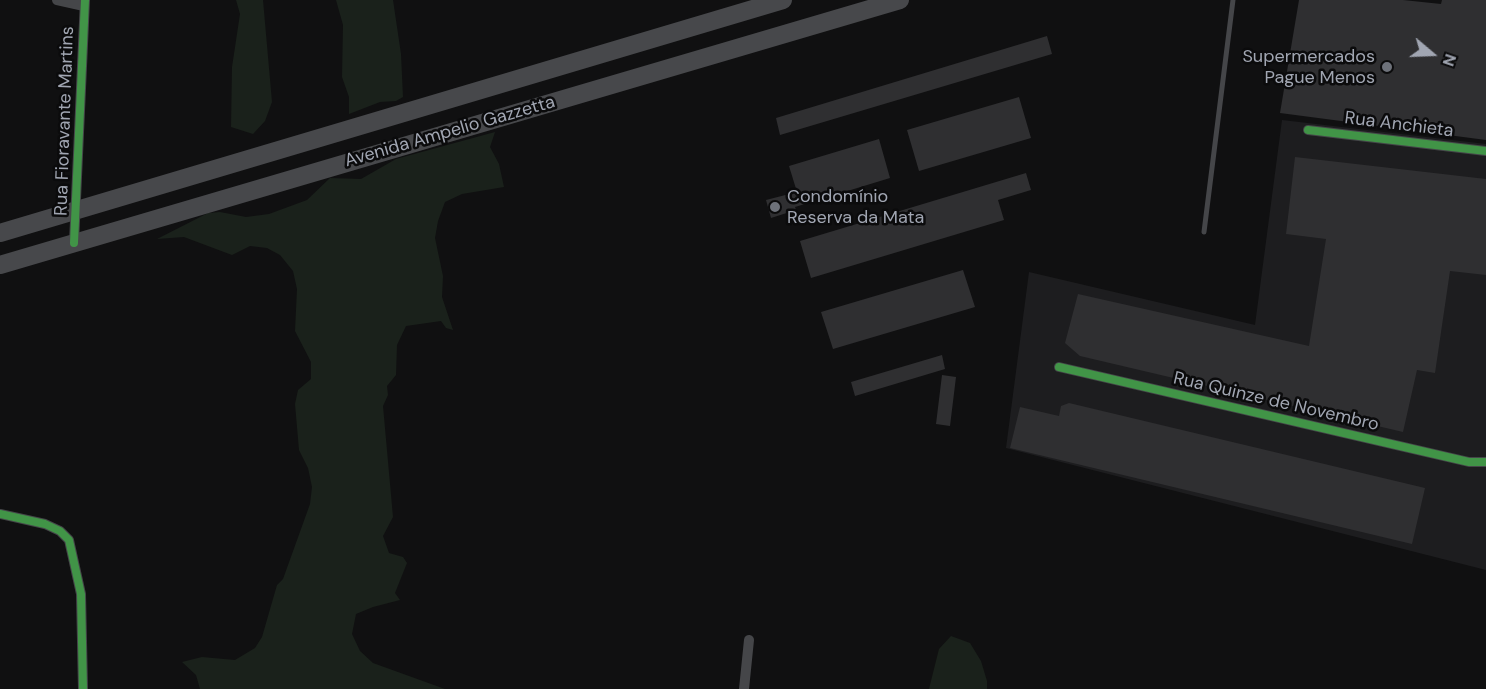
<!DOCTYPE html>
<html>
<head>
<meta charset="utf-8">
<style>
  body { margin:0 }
  #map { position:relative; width:1486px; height:689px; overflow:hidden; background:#101011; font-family:"DM Sans",sans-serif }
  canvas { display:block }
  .north { position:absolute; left:1402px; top:24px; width:60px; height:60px; -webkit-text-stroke:4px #0b0b0c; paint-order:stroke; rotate:109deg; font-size:16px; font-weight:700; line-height:24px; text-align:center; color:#a1a6b2 }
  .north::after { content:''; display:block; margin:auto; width:21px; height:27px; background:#a1a6b2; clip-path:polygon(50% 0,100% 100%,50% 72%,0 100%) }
</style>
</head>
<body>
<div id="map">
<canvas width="1486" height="689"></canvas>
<div class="north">N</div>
</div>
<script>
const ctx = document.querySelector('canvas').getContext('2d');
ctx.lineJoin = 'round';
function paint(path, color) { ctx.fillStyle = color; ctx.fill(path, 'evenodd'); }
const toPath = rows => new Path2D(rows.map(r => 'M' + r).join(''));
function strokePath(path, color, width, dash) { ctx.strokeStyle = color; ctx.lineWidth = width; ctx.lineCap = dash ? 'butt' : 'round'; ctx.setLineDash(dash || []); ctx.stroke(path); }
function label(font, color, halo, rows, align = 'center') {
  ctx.font = font + ' "DM Sans",sans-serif'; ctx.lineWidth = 5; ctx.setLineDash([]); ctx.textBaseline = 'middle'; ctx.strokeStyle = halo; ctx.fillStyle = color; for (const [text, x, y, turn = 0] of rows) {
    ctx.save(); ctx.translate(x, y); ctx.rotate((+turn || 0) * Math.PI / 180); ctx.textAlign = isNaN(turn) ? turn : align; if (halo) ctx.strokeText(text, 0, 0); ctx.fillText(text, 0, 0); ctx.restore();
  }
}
paint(toPath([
  [1282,120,1486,144,1486,570,1006,448,1029,272,1255,325]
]), '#1d1d1f');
paint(toPath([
  [236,0,263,0,272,102,265,121,253,134,231,127,232,67,240,14],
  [336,0,393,0,401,54,403,97,396,101,380,102,349,114,349,97,342,77,343,25],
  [495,132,490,147,499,164,504,187,462,194,445,202,438,221,435,238,443,276,442,297,453,330,446,328,441,321,406,326,397,345,396,375,387,386,388,395,383,406,393,517,383,536,389,553,403,557,407,563,395,593,400,600,373,607,356,614,352,634,360,651,373,663,445,689,200,689,196,675,182,662,202,657,235,660,255,648,262,637,277,585,283,579,310,504,312,487,308,468,299,450,295,404,298,390,311,379,311,362,295,331,297,289,293,271,280,255,267,248,250,246,232,255,184,237,157,239,208,213,220,212,246,217,269,214,307,200,330,178,361,179,396,159],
  [951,636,970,643,981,661,987,681,987,689,929,689,939,649]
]), '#1a211b');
paint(toPath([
  [1299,0,1403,0,1441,4,1442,0,1486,0,1486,140,1280,113],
  [1047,36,1052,54,780,135,776,118],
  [1019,97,1031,138,919,171,907,130],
  [879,139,890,178,795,207,796,210,771,218,766,200,797,192,789,166],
  [1295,157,1486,179,1486,275,1450,271,1435,373,1417,370,1403,432,1080,356,1065,343,1078,294,1309,346,1326,239,1286,234],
  [1026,173,1031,190,998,200,1004,220,811,278,800,241],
  [963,270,975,307,833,349,821,312],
  [942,355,945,369,855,396,851,382],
  [942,375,956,377,950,426,936,424],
  [1069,403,1425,488,1412,544,1010,448,1020,407,1059,416,1061,406]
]), '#2f2f31');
strokePath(toPath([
  [1204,232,1233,0]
]), '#454649', 5);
strokePath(toPath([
  [57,0,84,6],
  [1308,130,1486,151],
  [74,243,85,0],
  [1059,367,1469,462,1486,462],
  [0,514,45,524,60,531,69,540,81,594,83,689],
  [744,689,749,640]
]), '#454649', 10);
strokePath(toPath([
  [0,233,783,0],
  [0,265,900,0]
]), '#47484b', 18);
strokePath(toPath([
  [1308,130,1486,151],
  [74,243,85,0],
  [1059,367,1469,462,1486,462],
  [0,514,45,524,60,531,69,540,81,594,83,689]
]), '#419447', 8);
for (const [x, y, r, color] of [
  [1387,67,6,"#6e727a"],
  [775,207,6,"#6e727a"]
]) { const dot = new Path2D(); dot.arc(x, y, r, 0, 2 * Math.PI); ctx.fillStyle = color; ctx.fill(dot); strokePath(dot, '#0b0b0c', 2); }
label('18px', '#a1a6b2', '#0b0b0c', [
  ["Supermercados",1375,57],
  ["Pague Menos",1375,78],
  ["Condomínio",787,197,"left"],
  ["Reserva da Mata",787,218,"left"]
], 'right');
label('18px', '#a1a6b2', '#0b0b0c', [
  ["Rua Fioravante Martins",65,121,-88],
  ["Rua Anchieta",1399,125,7],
  ["Avenida Ampelio Gazzetta",450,132,-16],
  ["Rua Quinze de Novembro",1276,402,13]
]);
</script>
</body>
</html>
